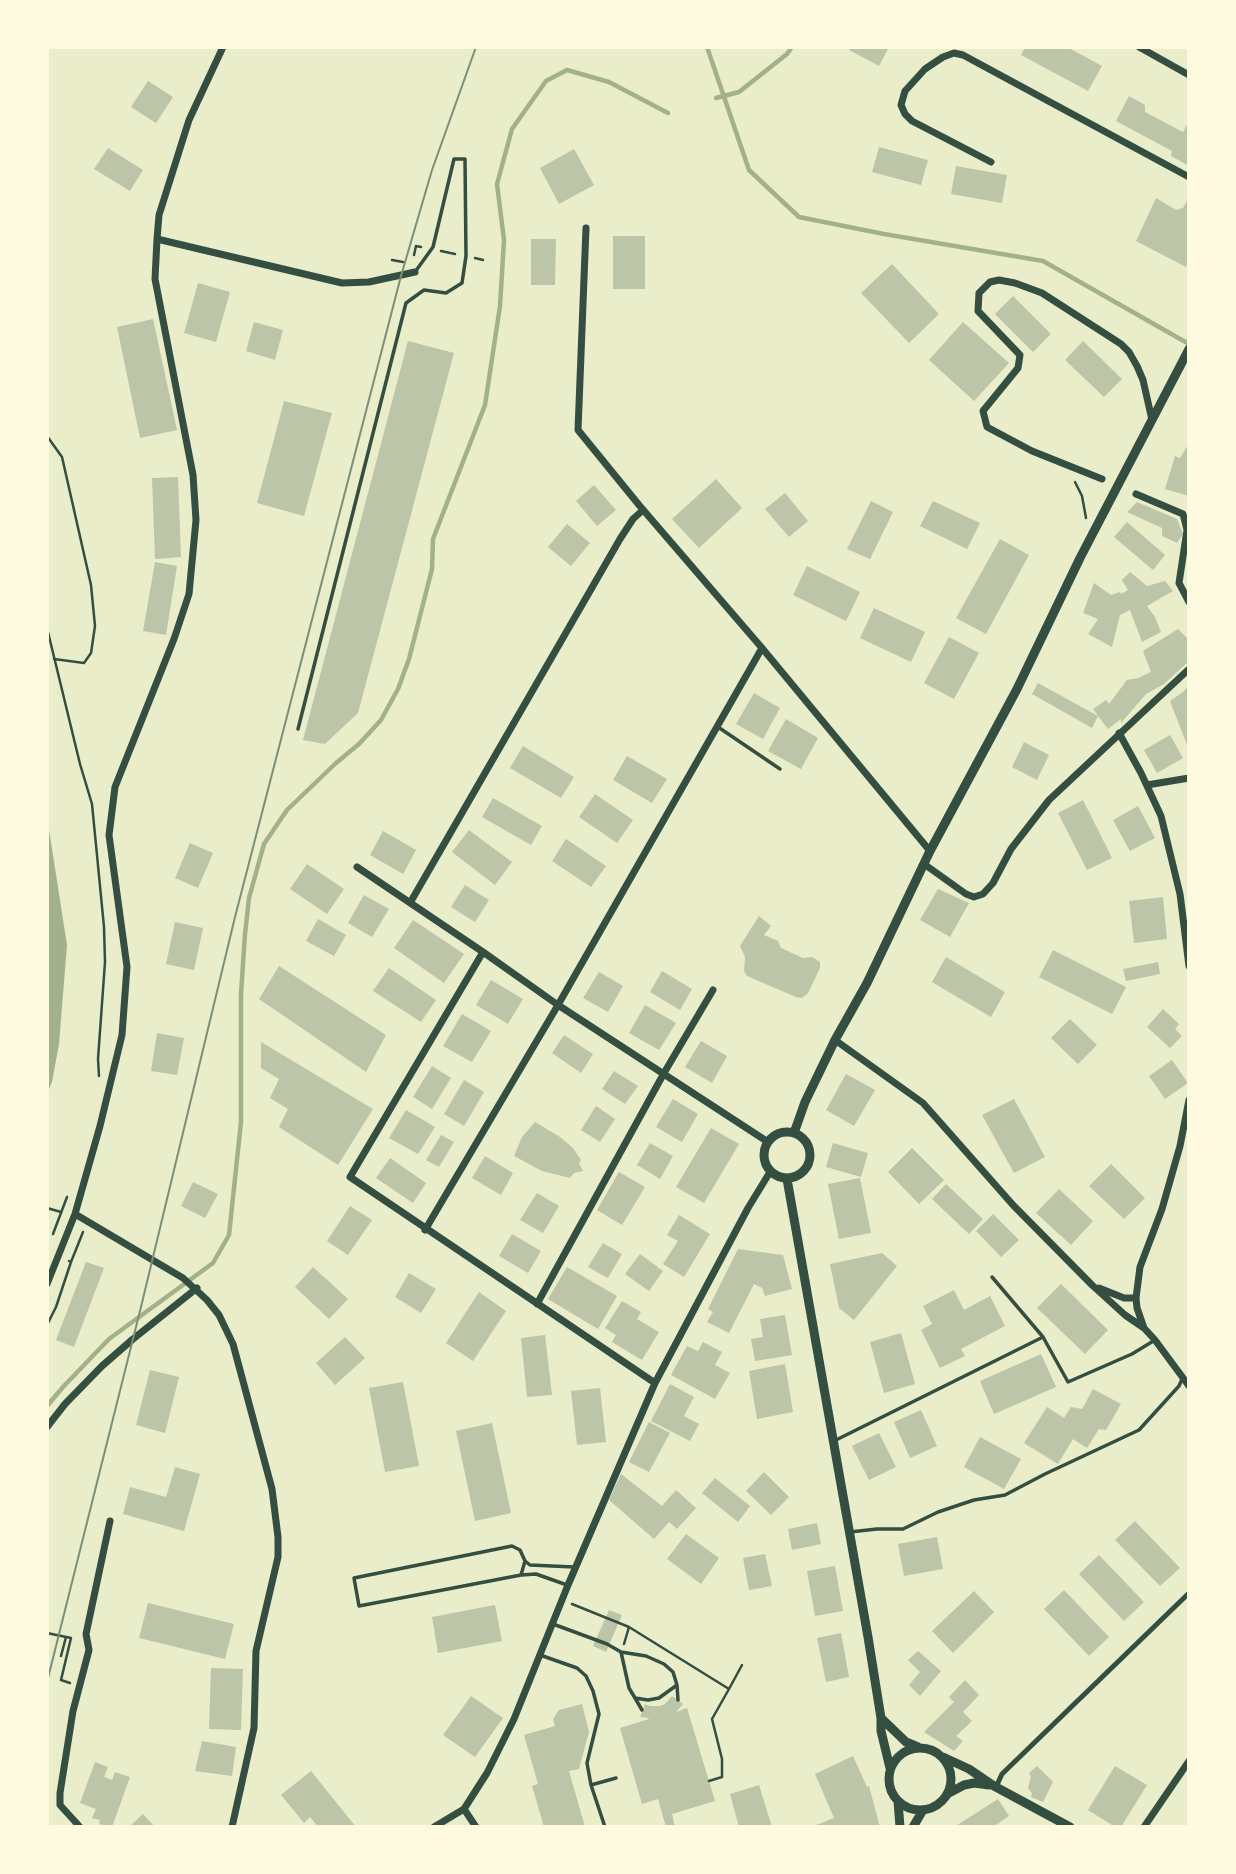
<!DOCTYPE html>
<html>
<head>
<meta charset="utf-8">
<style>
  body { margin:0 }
  #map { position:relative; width:1236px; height:1874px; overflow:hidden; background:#e9edc9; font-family:Jost,sans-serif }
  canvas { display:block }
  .frame { position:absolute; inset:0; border:49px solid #fefae0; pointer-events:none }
</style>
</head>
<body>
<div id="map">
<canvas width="1236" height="1874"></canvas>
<div class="frame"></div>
</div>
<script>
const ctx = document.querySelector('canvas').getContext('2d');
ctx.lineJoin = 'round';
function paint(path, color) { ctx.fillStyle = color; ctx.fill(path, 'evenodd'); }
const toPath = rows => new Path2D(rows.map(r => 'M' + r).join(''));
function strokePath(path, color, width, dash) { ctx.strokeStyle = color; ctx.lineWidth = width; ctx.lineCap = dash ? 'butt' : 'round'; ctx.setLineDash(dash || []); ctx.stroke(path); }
paint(toPath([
  [47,817,67,945,59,1044,52,1082,47,1094]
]), '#a3b18a');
strokePath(toPath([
  [707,47,749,170,799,217,884,234,1043,261,1189,344],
  [716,98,739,92,787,54,792,47],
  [47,1406,63,1387,109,1339,213,1263,229,1235,241,1122,241,994,245,934,249,898,264,844,287,810,336,763,359,744,381,720,398,689,409,659,432,569,433,539,485,405,500,306,504,240,497,184,512,129,546,81,567,70,609,82,668,113]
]), '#a3b18a', 4.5);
paint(toPath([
  [850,47,889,47,879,66,849,50],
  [1025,47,1067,47,1102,66,1088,91,1021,55],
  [148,81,173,97,156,123,131,107],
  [1129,96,1145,105,1145,112,1183,132,1189,121,1189,166,1171,156,1172,151,1116,121],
  [879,147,928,160,921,185,872,172],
  [108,148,143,170,130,191,94,169],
  [574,149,594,185,559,204,540,168],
  [956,166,1007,175,1002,203,951,194],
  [1189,197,1189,261,1186,267,1136,241,1156,198,1176,210,1183,208],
  [613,236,645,236,645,289,613,289],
  [531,239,556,239,555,285,531,285],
  [892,264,939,314,909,343,861,293],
  [198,283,230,292,216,342,184,333],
  [1013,296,1051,334,1033,352,995,314],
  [153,319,177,430,140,438,117,327],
  [254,322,283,330,275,360,246,351],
  [963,322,1009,363,974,401,929,360],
  [408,341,454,353,358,713,325,744,303,740],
  [1083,341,1122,379,1104,397,1065,360],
  [284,401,332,413,304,516,257,503],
  [1189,443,1189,496,1165,489,1175,456,1180,458],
  [178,477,181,557,155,559,152,478],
  [716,479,742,508,699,548,672,519],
  [594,485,616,510,597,526,576,501],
  [785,493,808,521,789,537,765,509],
  [871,501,893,512,870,559,847,549],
  [933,501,980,523,967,549,920,526],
  [1137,502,1177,519,1183,534,1177,543,1162,536,1162,528,1127,512],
  [1127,522,1165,555,1153,570,1114,537],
  [567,524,590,543,571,566,548,547],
  [1000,539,1029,555,986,634,956,618],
  [155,562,177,566,166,635,143,631],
  [807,566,860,592,846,621,793,595],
  [1130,572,1147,586,1165,581,1173,591,1147,606,1155,617,1161,632,1142,642,1130,610,1120,615,1112,647,1088,634,1098,619,1083,613,1094,583,1111,595,1120,592,1121,594,1128,590,1122,580],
  [874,608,925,632,911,662,860,638],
  [1178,629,1189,640,1189,661,1164,684,1146,694,1121,723,1121,719,1108,729,1098,716,1092,728,1032,694,1038,683,1098,716,1093,709,1106,700,1109,704,1127,680,1138,678,1151,672,1143,651],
  [949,637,979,653,954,699,924,683],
  [1189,685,1189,750,1170,701,1183,692],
  [754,693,780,708,763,739,736,724],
  [786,719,818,738,801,769,768,751],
  [1170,735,1183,758,1157,773,1144,750],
  [1024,742,1049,755,1037,780,1012,767],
  [523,746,574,777,561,798,510,768],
  [627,756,667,779,652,803,613,780],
  [595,794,633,820,617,843,579,817],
  [493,798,542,826,531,845,482,817],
  [1083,800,1112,858,1087,870,1058,813],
  [1138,806,1155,838,1130,851,1113,820],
  [469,830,512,862,495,885,452,852],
  [383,831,416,850,403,874,370,855],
  [566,839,606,866,591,887,552,861],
  [190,843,213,853,198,888,175,878],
  [307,864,344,889,327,914,290,889],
  [465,885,489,900,475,922,451,907],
  [938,889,969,903,950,937,920,920],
  [364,895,389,909,372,937,348,923],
  [1163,897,1167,939,1134,943,1129,901],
  [759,916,771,926,764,935,778,941,781,948,803,958,812,957,820,962,820,968,808,993,802,998,796,997,747,976,744,971,745,957,740,946],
  [318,919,346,935,334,956,306,941],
  [413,920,464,954,444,983,394,948],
  [175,922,203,928,194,970,166,964],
  [1053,950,1126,987,1112,1014,1039,977],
  [946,957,1005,992,991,1017,932,982],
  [1158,962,1160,974,1126,981,1123,969],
  [279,966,386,1035,366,1072,259,999],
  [389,968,436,1000,421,1022,373,991],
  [662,971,692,989,680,1010,650,992],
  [599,972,623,986,608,1012,583,998],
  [491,980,523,999,508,1024,476,1005],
  [645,1005,676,1023,659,1050,629,1033],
  [1163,1009,1179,1024,1175,1029,1182,1036,1170,1048,1147,1027],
  [462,1014,491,1031,472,1062,443,1046],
  [1070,1019,1097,1045,1078,1064,1051,1038],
  [157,1033,184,1038,177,1075,151,1071],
  [564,1035,593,1054,581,1073,552,1053],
  [701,1041,727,1056,712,1083,685,1067],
  [261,1042,373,1109,338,1165,279,1127,288,1109,270,1098,279,1079,261,1068],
  [1172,1060,1188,1083,1165,1099,1149,1076],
  [432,1066,451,1078,432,1109,413,1097],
  [614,1071,638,1086,625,1104,602,1089],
  [846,1074,875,1090,854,1126,826,1110],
  [464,1080,484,1092,464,1126,444,1114],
  [673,1099,698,1114,682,1142,656,1127],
  [1014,1099,1045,1157,1014,1173,982,1115],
  [596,1106,615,1119,600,1142,581,1130],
  [406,1110,435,1127,418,1154,389,1138],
  [535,1122,560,1137,573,1148,581,1160,579,1163,583,1171,574,1173,570,1178,542,1171,514,1156,522,1137],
  [711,1128,739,1144,704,1203,676,1187],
  [441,1135,454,1142,439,1167,426,1160],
  [650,1143,673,1156,660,1179,637,1165],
  [833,1143,868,1153,861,1177,826,1167],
  [912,1148,944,1180,919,1204,888,1172],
  [485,1156,513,1173,501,1195,472,1178],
  [390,1158,426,1183,413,1203,376,1178],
  [1111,1164,1145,1198,1124,1219,1089,1186],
  [619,1172,645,1187,622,1225,597,1210],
  [860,1178,871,1233,839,1239,828,1184],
  [193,1182,218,1194,205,1218,181,1206],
  [946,1184,983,1219,969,1234,932,1199],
  [1059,1189,1093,1221,1071,1245,1036,1213],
  [537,1193,559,1206,543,1233,520,1220],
  [350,1206,372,1220,348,1255,327,1241],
  [993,1214,1019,1240,1001,1257,976,1231],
  [679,1215,710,1234,684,1277,663,1264,678,1241,667,1235],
  [512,1234,541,1251,528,1273,499,1256],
  [603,1243,622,1254,608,1278,588,1267],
  [738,1249,783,1255,792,1289,765,1296,762,1288,754,1284,729,1333,707,1322,713,1312,708,1309],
  [882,1253,897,1266,854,1320,839,1308,830,1264],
  [640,1254,663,1271,649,1291,625,1274],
  [86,1262,104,1268,74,1347,56,1340],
  [313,1267,348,1299,329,1319,295,1287],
  [567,1267,617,1296,598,1329,548,1299],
  [409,1273,436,1289,421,1313,395,1297],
  [1061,1284,1108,1330,1085,1354,1037,1308],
  [954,1290,964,1310,990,1296,1005,1326,961,1349,965,1356,940,1368,921,1330,932,1324,923,1306],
  [479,1292,506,1311,473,1361,446,1343],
  [622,1301,641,1312,637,1319,659,1332,642,1360,612,1342,616,1335,605,1328],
  [785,1315,792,1355,755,1361,751,1339,763,1337,760,1319],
  [901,1333,915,1384,884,1393,870,1342],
  [545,1335,552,1395,527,1397,521,1338],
  [345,1337,365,1358,335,1385,316,1363],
  [703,1342,722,1352,715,1365,730,1373,715,1399,671,1375,687,1346,698,1351],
  [1041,1354,1056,1387,994,1414,980,1381],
  [785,1364,793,1412,757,1419,749,1371],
  [150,1370,179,1377,165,1433,136,1425],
  [403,1382,419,1466,385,1472,369,1388],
  [670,1384,694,1397,684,1416,699,1424,690,1441,651,1421],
  [600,1388,606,1442,577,1445,571,1391],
  [1093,1389,1121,1404,1106,1430,1099,1429,1087,1448,1073,1439,1058,1464,1024,1443,1047,1407,1064,1418,1071,1407,1082,1409],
  [921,1410,937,1446,910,1458,894,1422],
  [649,1422,670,1433,649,1472,629,1462],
  [492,1423,511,1513,475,1521,456,1431],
  [879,1433,896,1467,869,1480,852,1446],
  [980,1437,1021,1459,1004,1489,964,1467],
  [175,1467,200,1474,184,1531,123,1514,130,1487,166,1497],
  [764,1472,789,1497,771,1515,746,1491],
  [621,1474,662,1506,676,1490,696,1508,677,1529,669,1522,654,1539,609,1500],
  [715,1478,750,1506,738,1522,702,1493],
  [1135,1521,1180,1568,1160,1586,1115,1540],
  [817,1523,821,1544,792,1550,788,1529],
  [686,1534,719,1558,701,1584,667,1559],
  [937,1537,943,1569,904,1576,898,1544],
  [765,1554,772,1586,749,1590,743,1558],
  [1099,1555,1144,1602,1124,1621,1079,1574],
  [835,1566,843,1611,815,1616,807,1571],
  [1064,1590,1109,1637,1089,1656,1044,1609],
  [974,1591,994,1612,953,1653,932,1631],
  [148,1603,234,1624,225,1659,139,1638],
  [495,1605,502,1641,438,1653,432,1617],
  [609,1610,622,1615,606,1652,593,1646],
  [841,1633,849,1677,826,1682,817,1638],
  [918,1651,941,1671,920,1696,909,1685,920,1672,908,1660],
  [211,1668,243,1669,241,1730,209,1729],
  [965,1680,979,1695,963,1712,972,1721,956,1736,963,1741,954,1751,924,1732,954,1702,949,1697],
  [471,1696,503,1718,475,1757,443,1735],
  [672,1696,683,1704,676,1712,687,1708,715,1801,672,1814,675,1827,666,1827,658,1799,642,1804,620,1728,649,1719,648,1718,640,1717,645,1704,650,1706,660,1706,665,1704],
  [582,1704,589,1732,579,1769,569,1771,585,1827,544,1827,532,1786,538,1784,524,1735,555,1726,553,1719,559,1710],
  [202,1741,236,1747,232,1776,195,1771],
  [853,1756,867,1787,869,1786,880,1827,811,1827,834,1818,815,1774],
  [95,1762,108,1767,104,1777,112,1780,115,1772,130,1777,112,1827,99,1824,100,1820,92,1818,96,1809,80,1803],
  [1037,1766,1053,1782,1043,1802,1031,1797,1032,1793,1028,1788,1031,1777,1029,1773],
  [1115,1766,1147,1785,1121,1827,1115,1827,1088,1810],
  [311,1771,356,1827,318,1827,310,1817,304,1823,281,1795],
  [759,1785,772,1827,739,1827,730,1794],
  [998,1799,1009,1816,993,1827,954,1827],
  [143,1814,155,1827,129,1827]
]), '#bcc5a7');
strokePath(toPath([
  [441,251,455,254],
  [414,255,416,246,421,247],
  [475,258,483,260],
  [392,260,403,262],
  [47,436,62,457,91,585,95,626,91,653,84,663,54,659],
  [1075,482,1082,496,1086,518],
  [47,628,80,764,92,804,104,927,105,962,98,1059,99,1076],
  [47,1208,61,1212],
  [53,1234,67,1197],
  [71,1262,83,1232],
  [47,1325,56,1307,71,1262,69,1261],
  [572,1604,629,1627,729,1689,712,1719,722,1759,722,1777,709,1781],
  [47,1633,71,1638,61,1680,70,1683],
  [624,1644,629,1627],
  [61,1656,66,1637],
  [729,1689,742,1665]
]), '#344e41', 2.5);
strokePath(toPath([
  [718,727,780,769],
  [298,729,406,303,424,290,446,293,462,283,466,256,465,159,454,159,433,247,415,272],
  [992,1277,1043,1337],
  [836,1440,1043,1337,1068,1382,1132,1354,1155,1340],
  [850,1532,877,1529,903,1529,938,1512,974,1500,1005,1495,1045,1474,1139,1430,1179,1386,1182,1379],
  [521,1575,525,1561],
  [567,1585,536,1574,521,1575,359,1606,354,1578,512,1546,520,1550,525,1561,530,1565,574,1567],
  [553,1624,607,1644,621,1652,646,1656,664,1664,673,1672,677,1685,659,1698,648,1700,635,1698,629,1688,621,1652],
  [540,1655,577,1668,586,1676,593,1691,599,1714,587,1763,591,1785,605,1827],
  [677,1685,678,1700],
  [635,1698,642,1710],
  [591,1785,616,1778]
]), '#344e41', 3.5);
strokePath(toPath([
  [996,1787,1002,1774,1189,1593]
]), '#344e41', 5);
strokePath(toPath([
  [1139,47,1189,75],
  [991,162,912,121,905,114,901,105,905,91,925,69,943,57,954,53,963,55,1189,177],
  [586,228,578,430,639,505,762,648,930,851],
  [157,239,342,283,369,282,415,272],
  [1102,479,1032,451,987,427,983,411,1018,368,1020,355,978,311,979,293,990,282,999,280,1015,283,1042,293,1121,344,1129,352,1137,366,1143,380,1152,420],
  [1136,494,1183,514,1187,530,1179,583,1189,602],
  [1119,733,1141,773,1161,816,1180,894,1189,966],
  [1147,785,1189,778],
  [924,864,966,894,974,897,983,894,993,883,1011,849,1049,800,1189,669],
  [357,867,483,952,558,1005,768,1142],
  [410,903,620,539,633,519,643,510],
  [483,952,350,1177,655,1383],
  [835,1040,923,1103,1013,1205,1092,1285,1125,1315,1144,1328],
  [1189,1100,1180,1146,1162,1209,1140,1267,1136,1298,1137,1308,1144,1328,1155,1340,1189,1386],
  [75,1214,183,1278,207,1300,219,1315,233,1344,272,1489,278,1537,278,1557,256,1651,254,1728,232,1827],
  [425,1230,558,1005,762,648],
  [47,1284,75,1214,100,1126,122,1035,127,967,109,835,115,787,174,639,189,594,196,520,193,475,155,279,157,239,159,215,189,120,223,47],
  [1099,1288,1124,1298,1136,1298],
  [537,1304,664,1073,713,990],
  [47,1427,65,1404,102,1366,133,1339,197,1288],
  [464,1809,476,1827],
  [80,1827,60,1805,60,1793,73,1711,89,1650,86,1634,110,1521],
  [434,1827,464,1809,487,1773,514,1719,568,1585,655,1383,748,1208,770,1172],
  [1144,1827,1189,1761]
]), '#344e41', 7);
strokePath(toPath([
  '764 1155a23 23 0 1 1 46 0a23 23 0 1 1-46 0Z',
  [794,1133,805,1102,835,1040,867,983,930,851,1017,689,1080,558,1189,349],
  [787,1179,868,1637,881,1718,881,1731,890,1768],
  [881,1718,906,1742,918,1747],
  '889 1779a31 31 0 1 1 62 0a31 31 0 1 1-62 0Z',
  [943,1757,969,1769,994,1786,1070,1827],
  [947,1794,964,1785,974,1783,989,1785],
  [898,1801,900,1827],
  [913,1827,923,1810]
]), '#344e41', 9);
strokePath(toPath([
  [47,1682,140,1311,235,917,401,276,432,170,476,47]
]), '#7c8e77', 2);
</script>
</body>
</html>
